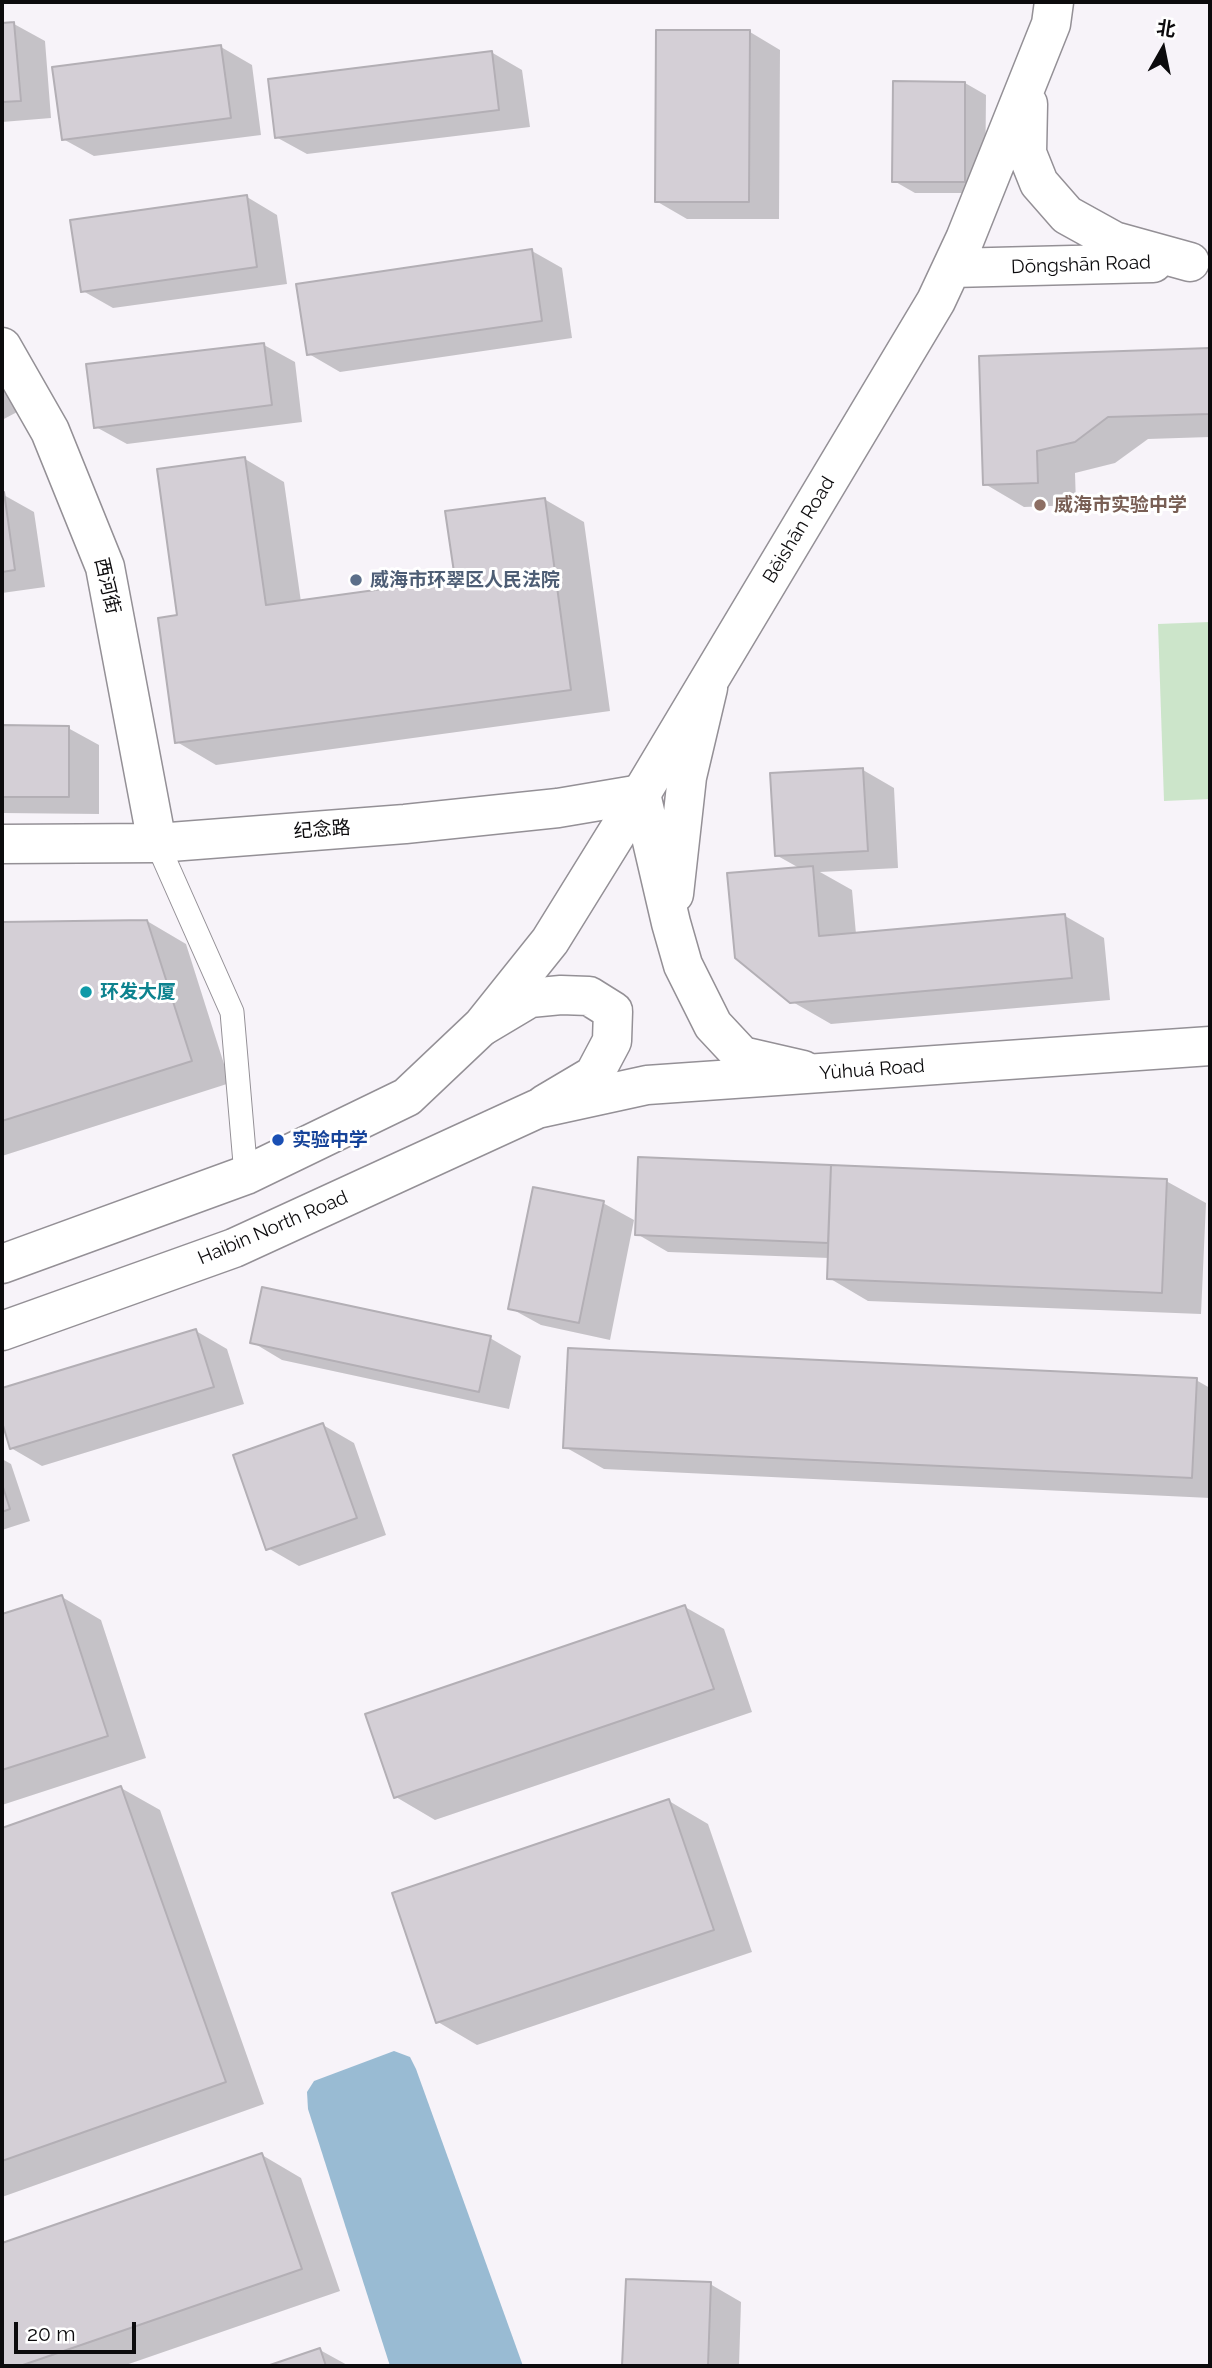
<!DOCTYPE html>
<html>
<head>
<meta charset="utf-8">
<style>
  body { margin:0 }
  #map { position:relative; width:1212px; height:2368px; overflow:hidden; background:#f7f3f9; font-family:Raleway,"Noto Sans SC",sans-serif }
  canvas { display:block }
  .frame { position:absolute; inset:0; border:4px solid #0c0b0d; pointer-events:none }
  .north { position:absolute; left:1128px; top:14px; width:70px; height:70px; -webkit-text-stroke:5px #fff; paint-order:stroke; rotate:9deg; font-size:19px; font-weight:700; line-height:28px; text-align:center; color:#0c0b0d }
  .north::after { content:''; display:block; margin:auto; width:24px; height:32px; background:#0c0b0d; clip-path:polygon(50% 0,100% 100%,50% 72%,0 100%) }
  .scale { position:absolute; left:14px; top:2322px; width:122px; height:32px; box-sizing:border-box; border:4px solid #0c0b0d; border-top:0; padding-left:9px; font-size:21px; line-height:24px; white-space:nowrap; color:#0c0b0d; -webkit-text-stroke:5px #fff; paint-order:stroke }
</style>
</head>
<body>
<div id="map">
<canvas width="1212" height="2368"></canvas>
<div class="frame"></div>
<div class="north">北</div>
<div class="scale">20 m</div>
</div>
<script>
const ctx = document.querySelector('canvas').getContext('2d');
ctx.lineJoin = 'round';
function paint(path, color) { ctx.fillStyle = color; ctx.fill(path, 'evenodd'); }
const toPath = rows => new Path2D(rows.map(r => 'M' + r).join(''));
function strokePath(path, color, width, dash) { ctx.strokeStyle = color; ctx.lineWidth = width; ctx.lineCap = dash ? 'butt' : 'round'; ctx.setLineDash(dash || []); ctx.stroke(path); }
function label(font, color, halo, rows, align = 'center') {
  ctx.font = font + ' Raleway,"Noto Sans SC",sans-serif'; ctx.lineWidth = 6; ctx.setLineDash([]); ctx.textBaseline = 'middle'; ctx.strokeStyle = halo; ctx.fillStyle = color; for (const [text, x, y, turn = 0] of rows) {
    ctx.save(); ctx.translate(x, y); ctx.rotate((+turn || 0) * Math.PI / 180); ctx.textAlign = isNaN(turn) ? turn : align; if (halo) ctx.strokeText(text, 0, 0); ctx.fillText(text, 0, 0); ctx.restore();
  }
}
paint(toPath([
  [1210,622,1210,799,1164,801,1158,624]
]), '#cce5ca');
paint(toPath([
  [394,2051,410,2057,416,2069,523,2366,390,2366,308,2109,307,2092,314,2081]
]), '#99bbd3');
paint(toPath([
  [14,24,45,41,51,118,2,122,2,25],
  [750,32,780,50,779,219,687,219,656,201],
  [221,47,252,65,261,135,94,156,63,139],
  [491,52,522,70,530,127,307,154,276,137],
  [895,83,965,83,986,95,985,193,915,193,894,181],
  [247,197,277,215,287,284,113,308,83,291],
  [532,251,562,268,572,338,340,372,309,354],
  [264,345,295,362,302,422,127,444,96,427],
  [1210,350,1210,437,1148,439,1115,463,1075,473,1076,505,1024,507,985,484,980,358],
  [2,378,19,411,2,420],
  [245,459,284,482,301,602,457,580,544,499,584,522,610,711,216,765,177,742,179,617],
  [2,494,34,512,45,587,2,593],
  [2,727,68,728,99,745,99,814,2,813],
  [863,770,894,788,898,868,820,872,852,890,856,934,1065,916,1104,938,1110,1000,831,1024,791,1001,801,869,776,855],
  [147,921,186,944,230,1083,2,1156,2,924],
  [640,1159,1166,1181,1206,1203,1201,1314,868,1301,829,1278,829,1258,668,1252,637,1234],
  [603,1203,634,1220,610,1340,541,1325,510,1308],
  [196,1331,227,1349,244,1404,42,1466,11,1448,2,1416,2,1390],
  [490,1338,521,1356,509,1409,282,1360,252,1342],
  [1196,1380,1210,1388,1210,1498,604,1469,565,1447],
  [323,1425,354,1443,386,1535,299,1566,268,1548],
  [2,1459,11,1464,30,1521,2,1530],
  [62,1597,101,1620,146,1758,2,1805,2,1616],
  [685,1607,724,1629,752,1712,435,1820,396,1797],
  [121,1788,160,1810,264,2104,2,2197,2,1830],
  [669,1801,708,1824,752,1952,477,2045,438,2022],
  [262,2155,301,2178,340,2291,123,2366,2,2366,2,2245],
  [627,2281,710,2284,741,2302,739,2366,624,2366],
  [320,2350,349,2366,272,2366]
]), '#0003');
const building = toPath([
  [14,22,21,101,2,102,2,23,14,22],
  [656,30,750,30,749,202,655,202,656,30],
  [221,45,231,118,62,140,52,67,221,45],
  [492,51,499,110,275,138,268,79,492,51],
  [893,81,965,82,965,182,892,182,893,81],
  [247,195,257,267,81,292,70,220,247,195],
  [532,249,542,321,307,355,296,284,532,249],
  [264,343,272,405,94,428,86,364,264,343],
  [1210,348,1210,414,1108,417,1075,442,1037,451,1038,483,983,485,979,356,1210,348],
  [245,457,266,605,455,579,445,511,545,498,571,690,175,743,158,618,177,615,157,469,245,457],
  [2,492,4,492,15,570,2,572,2,492],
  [2,725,69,726,69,797,2,797,2,725],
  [863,768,868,851,775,856,770,773,863,768],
  [813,866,819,936,1065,914,1072,978,790,1003,735,958,727,873,813,866],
  [147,920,192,1061,2,1121,2,922,147,920],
  [638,1157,831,1165,828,1243,635,1235,638,1157],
  [831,1165,1167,1179,1162,1293,827,1279,831,1165],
  [533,1187,604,1201,579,1323,508,1309,533,1187],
  [262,1287,491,1336,479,1392,250,1343,262,1287],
  [196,1329,214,1387,10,1449,2,1422,2,1388,196,1329],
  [568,1348,1197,1378,1192,1478,563,1448,568,1348],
  [323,1423,357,1518,266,1550,233,1455,323,1423],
  [2,1484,10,1509,2,1512,2,1484],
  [62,1595,108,1736,2,1770,2,1614,62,1595],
  [685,1605,714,1689,394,1798,365,1714,685,1605],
  [121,1786,226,2082,2,2161,2,1828,121,1786],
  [669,1799,714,1930,436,2023,392,1893,669,1799],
  [262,2153,302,2269,20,2366,2,2366,2,2243,262,2153],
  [626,2279,711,2282,708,2366,622,2366,626,2279],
  [320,2348,326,2366,267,2366,320,2348]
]);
paint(building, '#d4cfd6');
strokePath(building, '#b3afb5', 2);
const service = toPath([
  [157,843,232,1012,246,1175]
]);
const minor = toPath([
  [2,347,50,431,105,567,157,843]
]);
const tertiary = toPath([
  [2,844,157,843,405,824,558,808,641,794]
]);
const secondary = toPath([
  [641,794,671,923,683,965,713,1025,742,1056,803,1070],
  [674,894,687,777,708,688],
  [483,1026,530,998,561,995,589,996,613,1011,612,1041,594,1075,545,1104]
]);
const primary = toPath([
  [1028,104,1027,153,1039,183,1067,215,1114,241,1190,262],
  [952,268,1153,263],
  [2,1264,246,1175,407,1097,482,1026,550,941,641,794,936,301,965,239,1051,24,1054,2],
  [2,1331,234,1248,537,1109,647,1085,1210,1046]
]);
strokePath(service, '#949096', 25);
strokePath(minor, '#949096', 41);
strokePath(tertiary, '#949096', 41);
strokePath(secondary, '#949096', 41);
strokePath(primary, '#949096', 41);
strokePath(service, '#fff', 23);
strokePath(minor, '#fff', 38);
strokePath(tertiary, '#fff', 38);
strokePath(secondary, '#fff', 38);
strokePath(primary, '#fff', 38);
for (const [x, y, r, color] of [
  [1040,505,7,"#8d6e63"],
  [356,580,7,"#5c6f8a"],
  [86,992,7,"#0f9aa8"],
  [278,1140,7,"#1a4fb4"]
]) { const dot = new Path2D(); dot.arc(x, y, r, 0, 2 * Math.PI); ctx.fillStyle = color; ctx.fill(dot); strokePath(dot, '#fff', 2.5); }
label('19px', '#0c0b0d', '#fff', [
  ["Dōngshān Road",1081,265,-2],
  ["Běishān Road",799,530,-59],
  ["西河街",107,586,77],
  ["纪念路",322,830,-4],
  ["Yùhuá Road",872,1070,-4],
  ["Haibin North Road",273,1228,-23]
]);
label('bold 19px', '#785e54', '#fff', [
  ["威海市实验中学",1054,505]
], 'left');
label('bold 19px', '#4e5e75', '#fff', [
  ["威海市环翠区人民法院",370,580]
], 'left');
label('bold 19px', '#0d838f', '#fff', [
  ["环发大厦",100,992]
], 'left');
label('bold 19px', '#164399', '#fff', [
  ["实验中学",292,1140]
], 'left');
</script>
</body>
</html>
